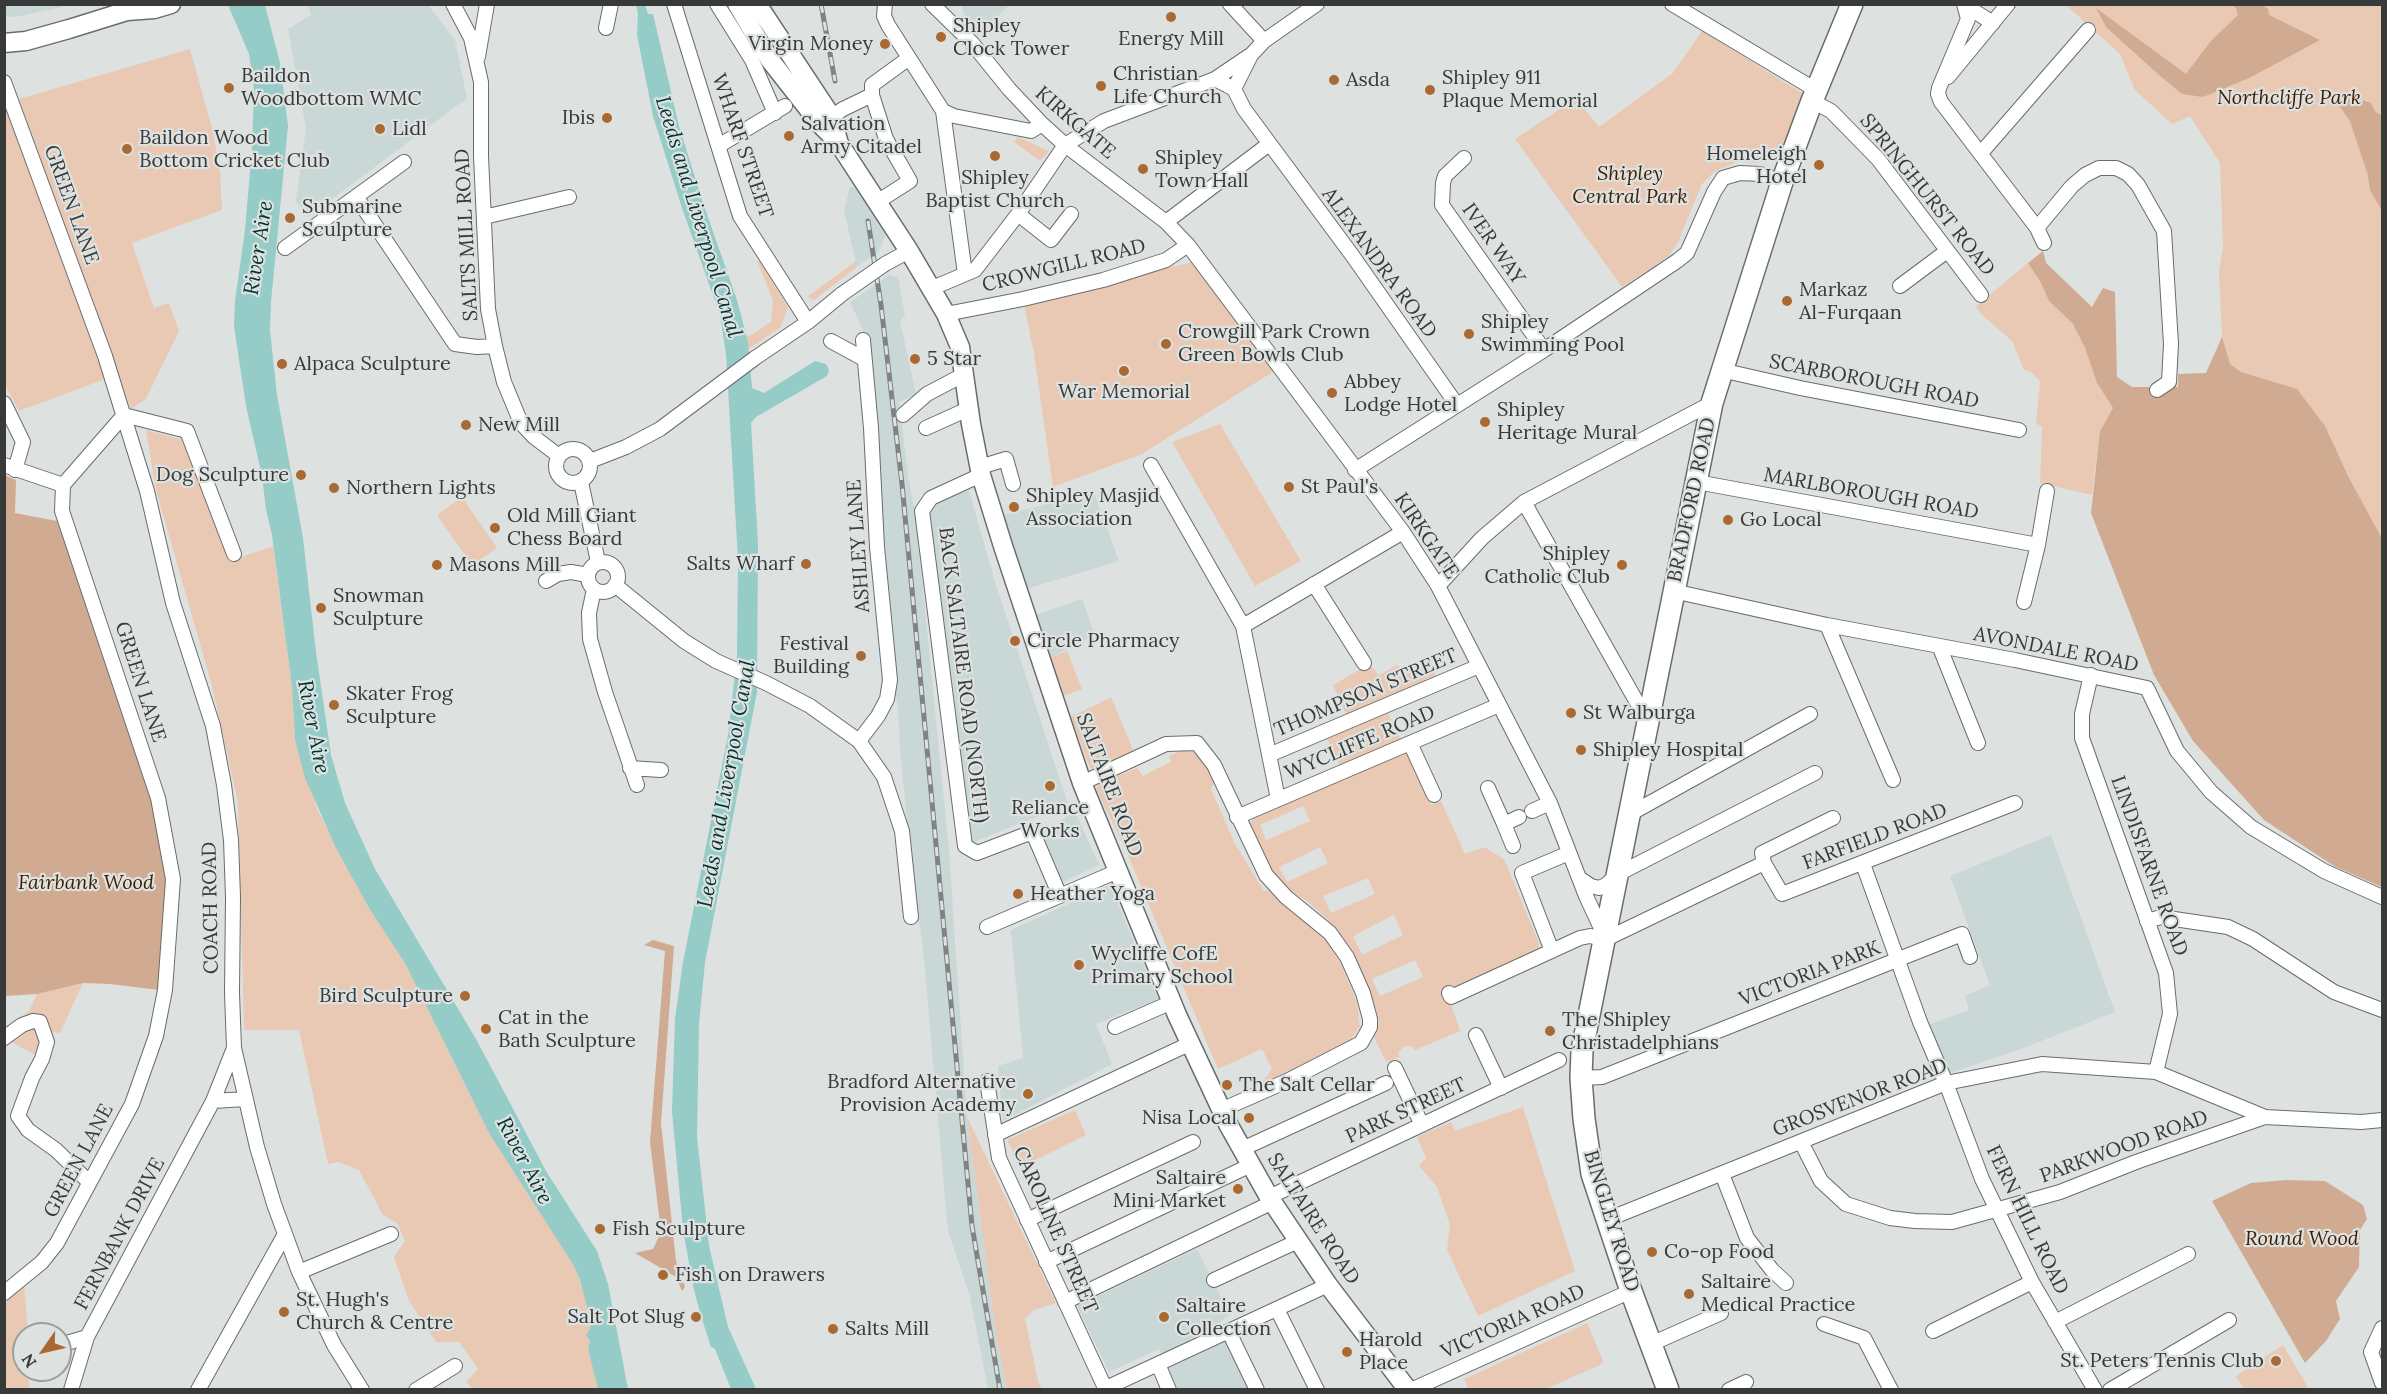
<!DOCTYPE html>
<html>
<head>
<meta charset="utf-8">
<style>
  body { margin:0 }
  #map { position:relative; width:2387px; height:1394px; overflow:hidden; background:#dde2e1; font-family:Lora,serif }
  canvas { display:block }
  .frame { position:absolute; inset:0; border:6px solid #383a3a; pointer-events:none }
  .north { position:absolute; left:12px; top:1322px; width:60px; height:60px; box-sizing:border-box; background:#dde2e1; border:2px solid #9b9f9e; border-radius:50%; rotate:236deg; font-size:16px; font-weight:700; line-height:24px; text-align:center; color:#383a3a }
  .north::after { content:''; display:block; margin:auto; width:21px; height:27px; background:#aa6933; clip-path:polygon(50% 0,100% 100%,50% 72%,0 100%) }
</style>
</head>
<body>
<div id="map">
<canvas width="2387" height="1394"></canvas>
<div class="frame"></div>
<div class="north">N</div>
</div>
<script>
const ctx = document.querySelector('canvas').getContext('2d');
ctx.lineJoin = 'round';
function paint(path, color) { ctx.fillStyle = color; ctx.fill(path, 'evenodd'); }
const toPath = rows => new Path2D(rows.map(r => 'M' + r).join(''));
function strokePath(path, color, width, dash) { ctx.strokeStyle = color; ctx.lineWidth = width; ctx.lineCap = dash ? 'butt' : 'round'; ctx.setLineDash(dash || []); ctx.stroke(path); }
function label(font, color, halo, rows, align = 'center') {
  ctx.font = font + ' Lora,serif'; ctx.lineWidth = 4.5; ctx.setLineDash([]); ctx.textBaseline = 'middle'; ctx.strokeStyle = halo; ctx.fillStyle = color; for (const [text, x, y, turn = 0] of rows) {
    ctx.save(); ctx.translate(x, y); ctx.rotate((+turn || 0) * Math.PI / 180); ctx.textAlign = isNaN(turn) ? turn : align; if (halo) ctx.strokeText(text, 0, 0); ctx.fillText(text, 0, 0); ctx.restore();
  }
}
paint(toPath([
  [76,4,15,17,5,16,5,5],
  [308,5,428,5,455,40,467,98,308,217,296,201,306,129,288,29,311,15],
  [962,5,962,4,1009,5,982,32,963,14],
  [850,187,856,187,886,234,879,251,857,267,844,211],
  [889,275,898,277,905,316,900,321,916,394,899,402,908,475,916,518,949,851,967,1117,996,1334,1007,1389,988,1389,970,1297,948,1231,923,949,910,854,900,747,898,707,893,675,869,352,862,328,850,302],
  [968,487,995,582,1068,804,969,844,925,516,930,502],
  [1094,492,1119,561,1026,589,1004,515],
  [1082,599,1095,635,1050,658,1035,615],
  [1074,809,1099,865,1059,884,1042,841],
  [2051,835,2115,1012,2021,1049,1947,1074,1928,1025,1969,1010,1965,996,1990,985,1950,876],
  [1110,885,1158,999,1096,1024,1112,1064,1003,1121,998,1066,1023,1058,1011,930],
  [1197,1249,1230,1315,1220,1321,1253,1389,1177,1389,1159,1349,1109,1372,1077,1306]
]), '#c9d7d6');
paint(toPath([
  [2066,5,2382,5,2382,677,2206,373,2222,337,2219,271,2223,247,2220,163,2190,116,2172,124,2135,90,2120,54],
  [1702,31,1807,96,1786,149,1757,163,1737,162,1715,171,1702,184,1678,242,1669,256,1622,287,1515,139,1576,98,1599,127,1673,73],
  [190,49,212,128,220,170,222,210,132,243,154,308,169,303,179,331,146,399,131,409,19,99],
  [8,107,105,379,19,411,5,385,5,109],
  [1018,137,1049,151,1040,161,1014,142],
  [757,261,760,261,788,308,780,328,747,350,746,338,771,322,773,300],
  [856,261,857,267,814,300,807,297],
  [1194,262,1276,370,1142,454,1053,487,1034,354,1023,299],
  [2028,263,2040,281,2049,301,2073,324,2085,348,2097,383,2113,408,2100,431,2092,495,2040,483,2042,426,2036,424,2040,381,2030,371,2024,370,2012,341,1981,314,1976,306],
  [1220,424,1301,561,1255,586,1172,442],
  [146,430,184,440,233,560,273,546,292,687,295,739,317,809,369,908,406,965,489,1133,574,1265,584,1293,590,1328,586,1335,590,1341,588,1349,598,1389,473,1389,466,1382,478,1369,459,1342,436,1342,409,1301,394,1257,405,1241,397,1223,383,1215,359,1170,339,1162,328,1164,299,1030,244,1030,238,802,212,686,156,490],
  [462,497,497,548,472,565,437,515],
  [1067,651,1082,689,1064,696,1050,658],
  [1369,664,1379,675,1397,665,1413,675,1431,664,1437,679,1348,718,1333,685],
  [1111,697,1134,752,1095,770,1090,768,1071,717],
  [1388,713,1401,740,1340,767,1327,739],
  [1186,749,1204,756,1215,781,1211,789,1235,844,1264,891,1270,890,1286,906,1315,928,1327,940,1339,960,1357,1003,1360,1026,1346,1047,1261,1084,1272,1069,1262,1049,1218,1069,1124,846,1096,789,1098,784,1137,768,1143,776,1171,762,1169,756],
  [1407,750,1431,805,1441,801,1465,854,1484,847,1504,859,1539,943,1539,952,1448,994,1460,1031,1415,1050,1411,1046,1403,1047,1398,1053,1400,1057,1386,1062,1374,1037,1379,1021,1373,1000,1352,955,1328,920,1307,901,1287,889,1272,876,1250,824,1253,818],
  [1303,806,1310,821,1266,840,1260,825],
  [1320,847,1328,863,1287,882,1279,867],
  [1368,878,1375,894,1331,913,1323,896],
  [1394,915,1403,935,1362,955,1353,936],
  [1415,960,1423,977,1380,996,1372,979],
  [83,983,60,1033,44,1031,42,1059,5,1038,21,1025,19,1018,29,1011,37,994],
  [1523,1107,1575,1271,1478,1316,1447,1250,1450,1225,1437,1187,1419,1166,1426,1158,1417,1137,1451,1122,1455,1131],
  [1075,1110,1086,1135,1021,1167,1007,1140],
  [967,1117,1056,1303,1034,1310,1025,1318,1038,1381,1042,1389,1007,1389,996,1334],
  [24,1283,28,1334,24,1334,24,1370,29,1370,29,1389,5,1390,5,1303],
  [1587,1323,1603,1360,1602,1364,1546,1389,1469,1389,1464,1379],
  [2283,1345,2309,1389,2244,1389,2236,1376]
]), '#e9c9b3');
paint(toPath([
  [2231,5,2262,5,2268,9,2269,15,2320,40,2249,78,2203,97,2182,94,2159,75,2106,27,2096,8,2186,74,2211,41,2238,15,2236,8],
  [2341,92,2371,103,2375,111,2382,116,2382,211,2370,190,2368,175,2350,121,2338,104,2338,97],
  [2043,251,2046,263,2092,307,2103,288,2115,292,2117,377,2132,387,2178,387,2178,374,2206,373,2222,337,2230,364,2241,372,2297,389,2325,426,2348,476,2382,539,2382,887,2334,866,2264,820,2193,741,2154,675,2091,513,2100,431,2113,408,2097,383,2085,348,2073,324,2049,301,2040,281,2028,263],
  [4,475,16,480,15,513,57,521,100,635,152,794,169,878,159,990,110,984,83,983,37,994,5,996],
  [653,940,674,946,661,1123,676,1261,685,1287,682,1291,676,1277,635,1253,653,1249,661,1232,650,1142,665,951,644,945],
  [2287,1180,2325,1181,2363,1205,2367,1219,2360,1230,2359,1267,2336,1301,2340,1319,2326,1341,2305,1363,2212,1201,2251,1183]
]), '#d0ab91');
paint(toPath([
  [228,5,265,5,280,63,288,126,271,302,270,330,277,395,303,538,316,652,331,755,345,803,375,869,476,1039,546,1171,597,1251,608,1284,628,1389,598,1389,588,1349,590,1341,586,1335,590,1328,590,1319,580,1280,574,1266,489,1133,406,965,369,908,336,848,305,778,295,739,292,687,272,535,266,509,262,476,246,406,234,326,235,301,245,230,252,148,254,89,249,54],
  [636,5,645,5,648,14,653,14,679,126,703,203,737,300,748,342,752,388,764,393,815,361,826,364,829,370,827,376,756,417,751,423,758,544,757,692,705,962,699,1024,697,1137,709,1246,728,1327,756,1389,731,1389,715,1349,711,1347,701,1316,694,1290,683,1230,672,1111,675,1019,683,962,728,735,737,655,738,560,726,354,720,315,682,208,653,116,637,35,638,13]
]), '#95ccc7');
const minor = toPath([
  [453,4,471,38,481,82,481,156,488,309,495,346,504,382,521,423,534,437,559,456],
  [674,4,740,216,808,322],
  [717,4,752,60,775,113],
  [885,4,884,16,888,25,943,111,965,274],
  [932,4,972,43,1009,89,1042,124,1065,145,1166,222,1188,245,1403,532,1438,586,1550,803,1586,896,1605,937],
  [1230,4,1264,41],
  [1672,4,1816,90],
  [1964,4,1968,19,1939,88,1938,94,1941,102,2037,228,2044,243],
  [1966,6,1993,23],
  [606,28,611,4],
  [478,57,487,4],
  [1948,77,2008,4],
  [1215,79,1249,56],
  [4,82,105,356,147,491,173,603,213,726,224,785,231,840,233,897,232,993,234,1048,257,1147,274,1204,299,1272,334,1345,362,1390],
  [1234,89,1251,55,1264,41,1317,4],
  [1812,101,1831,111,1878,159,1981,295],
  [943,111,954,116,1031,131,1042,124],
  [825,121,843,109,872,95],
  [720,145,785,106],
  [1981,153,2088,30],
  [1464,158,1445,176,1443,183,1442,205,1544,350],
  [357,198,455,344,477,347,495,346],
  [877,202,910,181,886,139,872,95,872,85,909,58],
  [1018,214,1051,240,1071,214],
  [484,217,569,197],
  [1166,222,1269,144],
  [2037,228,2072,186,2085,175,2099,168,2116,168,2128,174,2138,185,2164,231,2171,344,2169,382,2157,390],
  [285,248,404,162],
  [885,264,909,251],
  [1900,286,1947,251],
  [930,289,975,270,1018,214,1065,145,1104,121,1215,79,1234,89,1244,109,1352,255,1457,405],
  [946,314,1023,299,1103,280,1166,260,1188,245],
  [831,341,864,359],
  [1721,370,1800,388,2019,430],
  [4,403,23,442,15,470],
  [124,415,187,431,234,554],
  [903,415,927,394,963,375],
  [926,428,968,409],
  '556 466a17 17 0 1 1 34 0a17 17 0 1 1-34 0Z',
  [590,461,626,447,660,429,755,358,808,322,842,294],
  [4,465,63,485],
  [1151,465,1243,626,1278,799],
  [980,467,1006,459,1013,484],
  [1355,470,1544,350,1677,261,1687,253,1714,192,1723,178,1740,173,1760,174,1782,182],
  [981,475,931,498,922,511,965,846,977,853,1027,834,1034,835,1060,896],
  [581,482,598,562],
  [1697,482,2038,545],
  [1524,502,1648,722],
  '588 577a15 15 0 1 1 30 0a15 15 0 1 1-30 0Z',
  [546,581,558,574,571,572,588,575],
  [1314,584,1364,663],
  [615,585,684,641,716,661,766,683,810,706,859,741,884,777,902,831,911,917],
  [1438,586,1482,538,1524,502,1712,403],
  [594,589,589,613,590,639,605,692,637,785],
  [1673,591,1827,625,2015,660,2147,688,2177,751,2211,792,2251,827,2324,871,2382,897],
  [2024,602,2038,545,2047,491],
  [1827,625,1893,780],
  [1243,626,1403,532],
  [1940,648,1978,743],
  [2091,675,2082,714,2082,738,2166,973,2170,1014,2156,1072],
  [859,741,878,716,887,699,890,680,877,547,871,428,863,340],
  [1410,743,1434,795],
  [1269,755,1479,666],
  [630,768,661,770],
  [1082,783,1166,744,1197,743,1214,765,1266,875,1286,897,1330,933,1347,957,1363,993,1370,1019,1370,1027,1361,1043,1287,1081,1221,1110],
  [1488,788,1504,824],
  [1532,811,1550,803],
  [1630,814,1810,714],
  [1237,817,1499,705],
  [1513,846,1504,824,1519,817],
  [1764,863,1782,894,2015,803],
  [1863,864,1920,1022,1946,1083,1982,1179,2032,1282,2095,1390],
  [1579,878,1591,886,1599,888,1606,885,1618,874,1815,773],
  [2147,921,2161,917,2228,927,2253,939,2334,992,2382,1010],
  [987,927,1118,871],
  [1606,939,1764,863,1762,853,1833,818],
  [1552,951,1522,873,1569,853],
  [1449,993,1451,997,1580,938,1590,936,1606,939],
  [1115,1027,1172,1002],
  [1476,1035,1501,1088],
  [4,1038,22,1025,33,1021,40,1022,47,1042,42,1059,32,1078,18,1116,28,1130,56,1150,89,1182],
  [1395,1068,1422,1125],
  [1581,1078,1602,1077,1962,934,1970,957],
  [987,1081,999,1158,1106,1390],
  [213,1101,234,1048],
  [995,1135,1189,1044],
  [1801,1142,1821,1181,1846,1204,1890,1218,1915,1221,1952,1222,2060,1192,2136,1162,2265,1117],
  [1242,1149,1386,1083],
  [1722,1174,1747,1238,1772,1270,1786,1283],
  [1269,1197,1559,1060],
  [1027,1220,1193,1142],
  [1606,1220,1946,1083,2042,1064,2156,1072,2265,1117,2361,1122,2382,1120],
  [1046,1262,1251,1165],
  [299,1272,391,1234],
  [1214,1280,1298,1241],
  [4,1293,42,1262,57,1243,132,1104,156,1036,165,990,173,879,158,798,62,511,63,485,124,415],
  [1065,1302,1273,1202],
  [1277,1309,1317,1390],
  [2055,1322,2188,1254],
  [1824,1324,1864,1338,1891,1390],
  [2382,1328,2371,1352,2382,1383],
  [1933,1331,2032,1282],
  [1229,1332,1257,1390],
  [1651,1344,1721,1313],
  [60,1345,87,1337],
  [1158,1364,1169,1390],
  [1106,1388,1328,1285],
  [71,1390,87,1337,213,1101,246,1099],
  [198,1390,285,1234],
  [416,1390,455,1366],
  [1411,1390,1631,1291],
  [1729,1390,1746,1382],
  [2110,1390,2229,1320]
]);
const major = toPath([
  [737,4,770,60,821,125,838,142,909,251,946,314,960,347,971,424,981,475,1003,546,1082,783,1177,1015,1228,1124,1269,1197,1328,1285,1408,1390],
  [757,4,831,116,838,140],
  [127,11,154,9,171,4],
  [4,43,26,41,69,29,127,11,138,4]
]);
const highway = toPath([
  [1668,1390,1631,1291,1592,1174,1584,1119,1581,1078,1582,1050,1712,403,1782,182,1812,101,1852,4]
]);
strokePath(minor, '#686d6c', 16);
strokePath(major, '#686d6c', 21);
strokePath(highway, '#686d6c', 24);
strokePath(minor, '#fff', 14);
strokePath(major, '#fff', 18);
strokePath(highway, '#fff', 21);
const rail = toPath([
  [821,4,835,81],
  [868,221,881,305,902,484,972,1226,1000,1390]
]);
strokePath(rail, '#7f8382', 5);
strokePath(rail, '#dde2e1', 3, [9]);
const minorBridge = toPath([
  [842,294,885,264]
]);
strokePath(minorBridge, '#686d6c', 16, []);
strokePath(minorBridge, '#fff', 14);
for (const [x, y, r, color] of [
  [1171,17,6,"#aa6933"],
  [941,37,6,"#aa6933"],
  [885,44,6,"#aa6933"],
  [1334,80,6,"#aa6933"],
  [1101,86,6,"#aa6933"],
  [229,88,6,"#aa6933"],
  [1430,90,6,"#aa6933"],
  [607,118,6,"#aa6933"],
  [380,129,6,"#aa6933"],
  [789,136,6,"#aa6933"],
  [127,149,6,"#aa6933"],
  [995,156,6,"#aa6933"],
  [1819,165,6,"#aa6933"],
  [1143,169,6,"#aa6933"],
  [290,218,6,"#aa6933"],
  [1787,301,6,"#aa6933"],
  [1469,334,6,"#aa6933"],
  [1166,344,6,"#aa6933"],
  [915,359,6,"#aa6933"],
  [282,364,6,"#aa6933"],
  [1124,371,6,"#aa6933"],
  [1332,393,6,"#aa6933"],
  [1485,422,6,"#aa6933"],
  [466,425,6,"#aa6933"],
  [301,475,6,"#aa6933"],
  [1289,487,6,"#aa6933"],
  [334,488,6,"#aa6933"],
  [1014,507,6,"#aa6933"],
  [1728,520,6,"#aa6933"],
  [495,528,6,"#aa6933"],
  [806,564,6,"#aa6933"],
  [437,565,6,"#aa6933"],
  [1622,565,6,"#aa6933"],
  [321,608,6,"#aa6933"],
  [1015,641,6,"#aa6933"],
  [861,656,6,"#aa6933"],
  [334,705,6,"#aa6933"],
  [1571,713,6,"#aa6933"],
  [1581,750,6,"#aa6933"],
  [1050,786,6,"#aa6933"],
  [1018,894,6,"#aa6933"],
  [1079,965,6,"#aa6933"],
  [465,996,6,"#aa6933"],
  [486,1029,6,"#aa6933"],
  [1550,1031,6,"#aa6933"],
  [1227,1085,6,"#aa6933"],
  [1028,1094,6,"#aa6933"],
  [1249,1118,6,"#aa6933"],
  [1238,1189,6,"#aa6933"],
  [600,1229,6,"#aa6933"],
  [1652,1252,6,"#aa6933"],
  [663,1275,6,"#aa6933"],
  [1689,1294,6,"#aa6933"],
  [284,1312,6,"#aa6933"],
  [696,1317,6,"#aa6933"],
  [1164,1317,6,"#aa6933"],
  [833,1329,6,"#aa6933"],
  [1347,1352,6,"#aa6933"],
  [2276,1361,6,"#aa6933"]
]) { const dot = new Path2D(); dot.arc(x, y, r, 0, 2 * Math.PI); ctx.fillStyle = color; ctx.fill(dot); strokePath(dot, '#dde2e1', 2); }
label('20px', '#383a3a', '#dde2e1', [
  ["Shipley",953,26],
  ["Clock Tower",953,49],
  ["Energy Mill",1171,39,"center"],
  ["Virgin Money",873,44,"right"],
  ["Christian",1113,74],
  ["Life Church",1113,97],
  ["Baildon",241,76],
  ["Woodbottom WMC",241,99],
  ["Shipley 911",1442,78],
  ["Plaque Memorial",1442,101],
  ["Asda",1346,80],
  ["Ibis",595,118,"right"],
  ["Salvation",801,124],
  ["Army Citadel",801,147],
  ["Lidl",392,129],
  ["Baildon Wood",139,138],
  ["Bottom Cricket Club",139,161],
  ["Homeleigh",1807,154,"right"],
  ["Hotel",1807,177,"right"],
  ["Shipley",1155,158],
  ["Town Hall",1155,181],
  ["Shipley",995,178,"center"],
  ["Baptist Church",995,201,"center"],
  ["Submarine",302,207],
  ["Sculpture",302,230],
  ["Markaz",1799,290],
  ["Al-Furqaan",1799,313],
  ["Shipley",1481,322],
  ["Swimming Pool",1481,345],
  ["Crowgill Park Crown",1178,332],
  ["Green Bowls Club",1178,355],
  ["5 Star",927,359],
  ["Alpaca Sculpture",294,364],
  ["Abbey",1344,382],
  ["Lodge Hotel",1344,405],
  ["War Memorial",1124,392,"center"],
  ["Shipley",1497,410],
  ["Heritage Mural",1497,433],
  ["New Mill",478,425],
  ["Dog Sculpture",289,475,"right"],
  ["St Paul's",1301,487],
  ["Northern Lights",346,488],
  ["Shipley Masjid",1026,496],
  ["Association",1026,519],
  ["Old Mill Giant",507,516],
  ["Chess Board",507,539],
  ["Go Local",1740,520],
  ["Shipley",1610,554,"right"],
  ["Catholic Club",1610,577,"right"],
  ["Salts Wharf",794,564,"right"],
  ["Masons Mill",449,565],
  ["Snowman",333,596],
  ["Sculpture",333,619],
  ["Circle Pharmacy",1027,641],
  ["Festival",849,644,"right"],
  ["Building",849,667,"right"],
  ["Skater Frog",346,694],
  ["Sculpture",346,717],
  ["St Walburga",1583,713],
  ["Shipley Hospital",1593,750],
  ["Reliance",1050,808,"center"],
  ["Works",1050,831,"center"],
  ["Heather Yoga",1030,894],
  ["Wycliffe CofE",1091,954],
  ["Primary School",1091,977],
  ["Bird Sculpture",453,996,"right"],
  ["Cat in the",498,1018],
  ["Bath Sculpture",498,1041],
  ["The Shipley",1562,1020],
  ["Christadelphians",1562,1043],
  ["Bradford Alternative",1016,1082,"right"],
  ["Provision Academy",1016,1105,"right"],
  ["The Salt Cellar",1239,1085],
  ["Nisa Local",1237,1118,"right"],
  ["Saltaire",1226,1178,"right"],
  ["Mini Market",1226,1201,"right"],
  ["Fish Sculpture",612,1229],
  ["Co-op Food",1664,1252],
  ["Fish on Drawers",675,1275],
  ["Saltaire",1701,1282],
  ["Medical Practice",1701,1305],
  ["St. Hugh's",296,1300],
  ["Church & Centre",296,1323],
  ["Saltaire",1176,1306],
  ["Collection",1176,1329],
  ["Salt Pot Slug",684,1317,"right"],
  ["Salts Mill",845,1329],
  ["Harold",1359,1340],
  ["Place",1359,1363],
  ["St. Peters Tennis Club",2264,1361,"right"]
], 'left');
label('italic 20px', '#411e00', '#dde2e1', [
  ["Northcliffe Park",2289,98],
  ["Shipley",1630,174],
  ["Central Park",1630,197],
  ["Fairbank Wood",86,883],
  ["Round Wood",2302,1239]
]);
label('20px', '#383a3a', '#dde2e1', [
  ["KIRKGATE",1075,123,41],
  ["WHARF STREET",742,146,71],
  ["SPRINGHURST ROAD",1927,195,51],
  ["GREEN LANE",71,205,70],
  ["SALTS MILL ROAD",467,235,-93],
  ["IVER WAY",1493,244,55],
  ["ALEXANDRA ROAD",1379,263,54],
  ["CROWGILL ROAD",1064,266,-14],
  ["SCARBOROUGH ROAD",1874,382,11],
  ["MARLBOROUGH ROAD",1871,494,10],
  ["BRADFORD ROAD",1692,500,-78],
  ["KIRKGATE",1426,536,56],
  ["ASHLEY LANE",859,546,-94],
  ["AVONDALE ROAD",2056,650,11],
  ["BACK SALTAIRE ROAD (NORTH)",963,675,83],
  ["GREEN LANE",140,682,72],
  ["THOMPSON STREET",1366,693,-23],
  ["WYCLIFFE ROAD",1360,743,-23],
  ["SALTAIRE ROAD",1109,785,69],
  ["FARFIELD ROAD",1875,837,-21],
  ["LINDISFARNE ROAD",2149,866,70],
  ["COACH ROAD",211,908,-91],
  ["VICTORIA PARK",1810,974,-21],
  ["GROSVENOR ROAD",1860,1098,-21],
  ["PARK STREET",1406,1111,-25],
  ["PARKWOOD ROAD",2124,1147,-20],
  ["GREEN LANE",79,1161,-62],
  ["SALTAIRE ROAD",1313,1219,57],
  ["FERN HILL ROAD",2027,1220,64],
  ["BINGLEY ROAD",1611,1221,73],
  ["CAROLINE STREET",1055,1230,66],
  ["FERNBANK DRIVE",120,1234,-62],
  ["VICTORIA ROAD",1513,1322,-24]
]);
label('italic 21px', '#003431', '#dde2e1', [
  ["Leeds and Liverpool Canal",698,217,73],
  ["River Aire",259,248,-81],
  ["River Aire",313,727,79],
  ["Leeds and Liverpool Canal",727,784,-80],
  ["River Aire",524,1161,62]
]);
</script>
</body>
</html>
